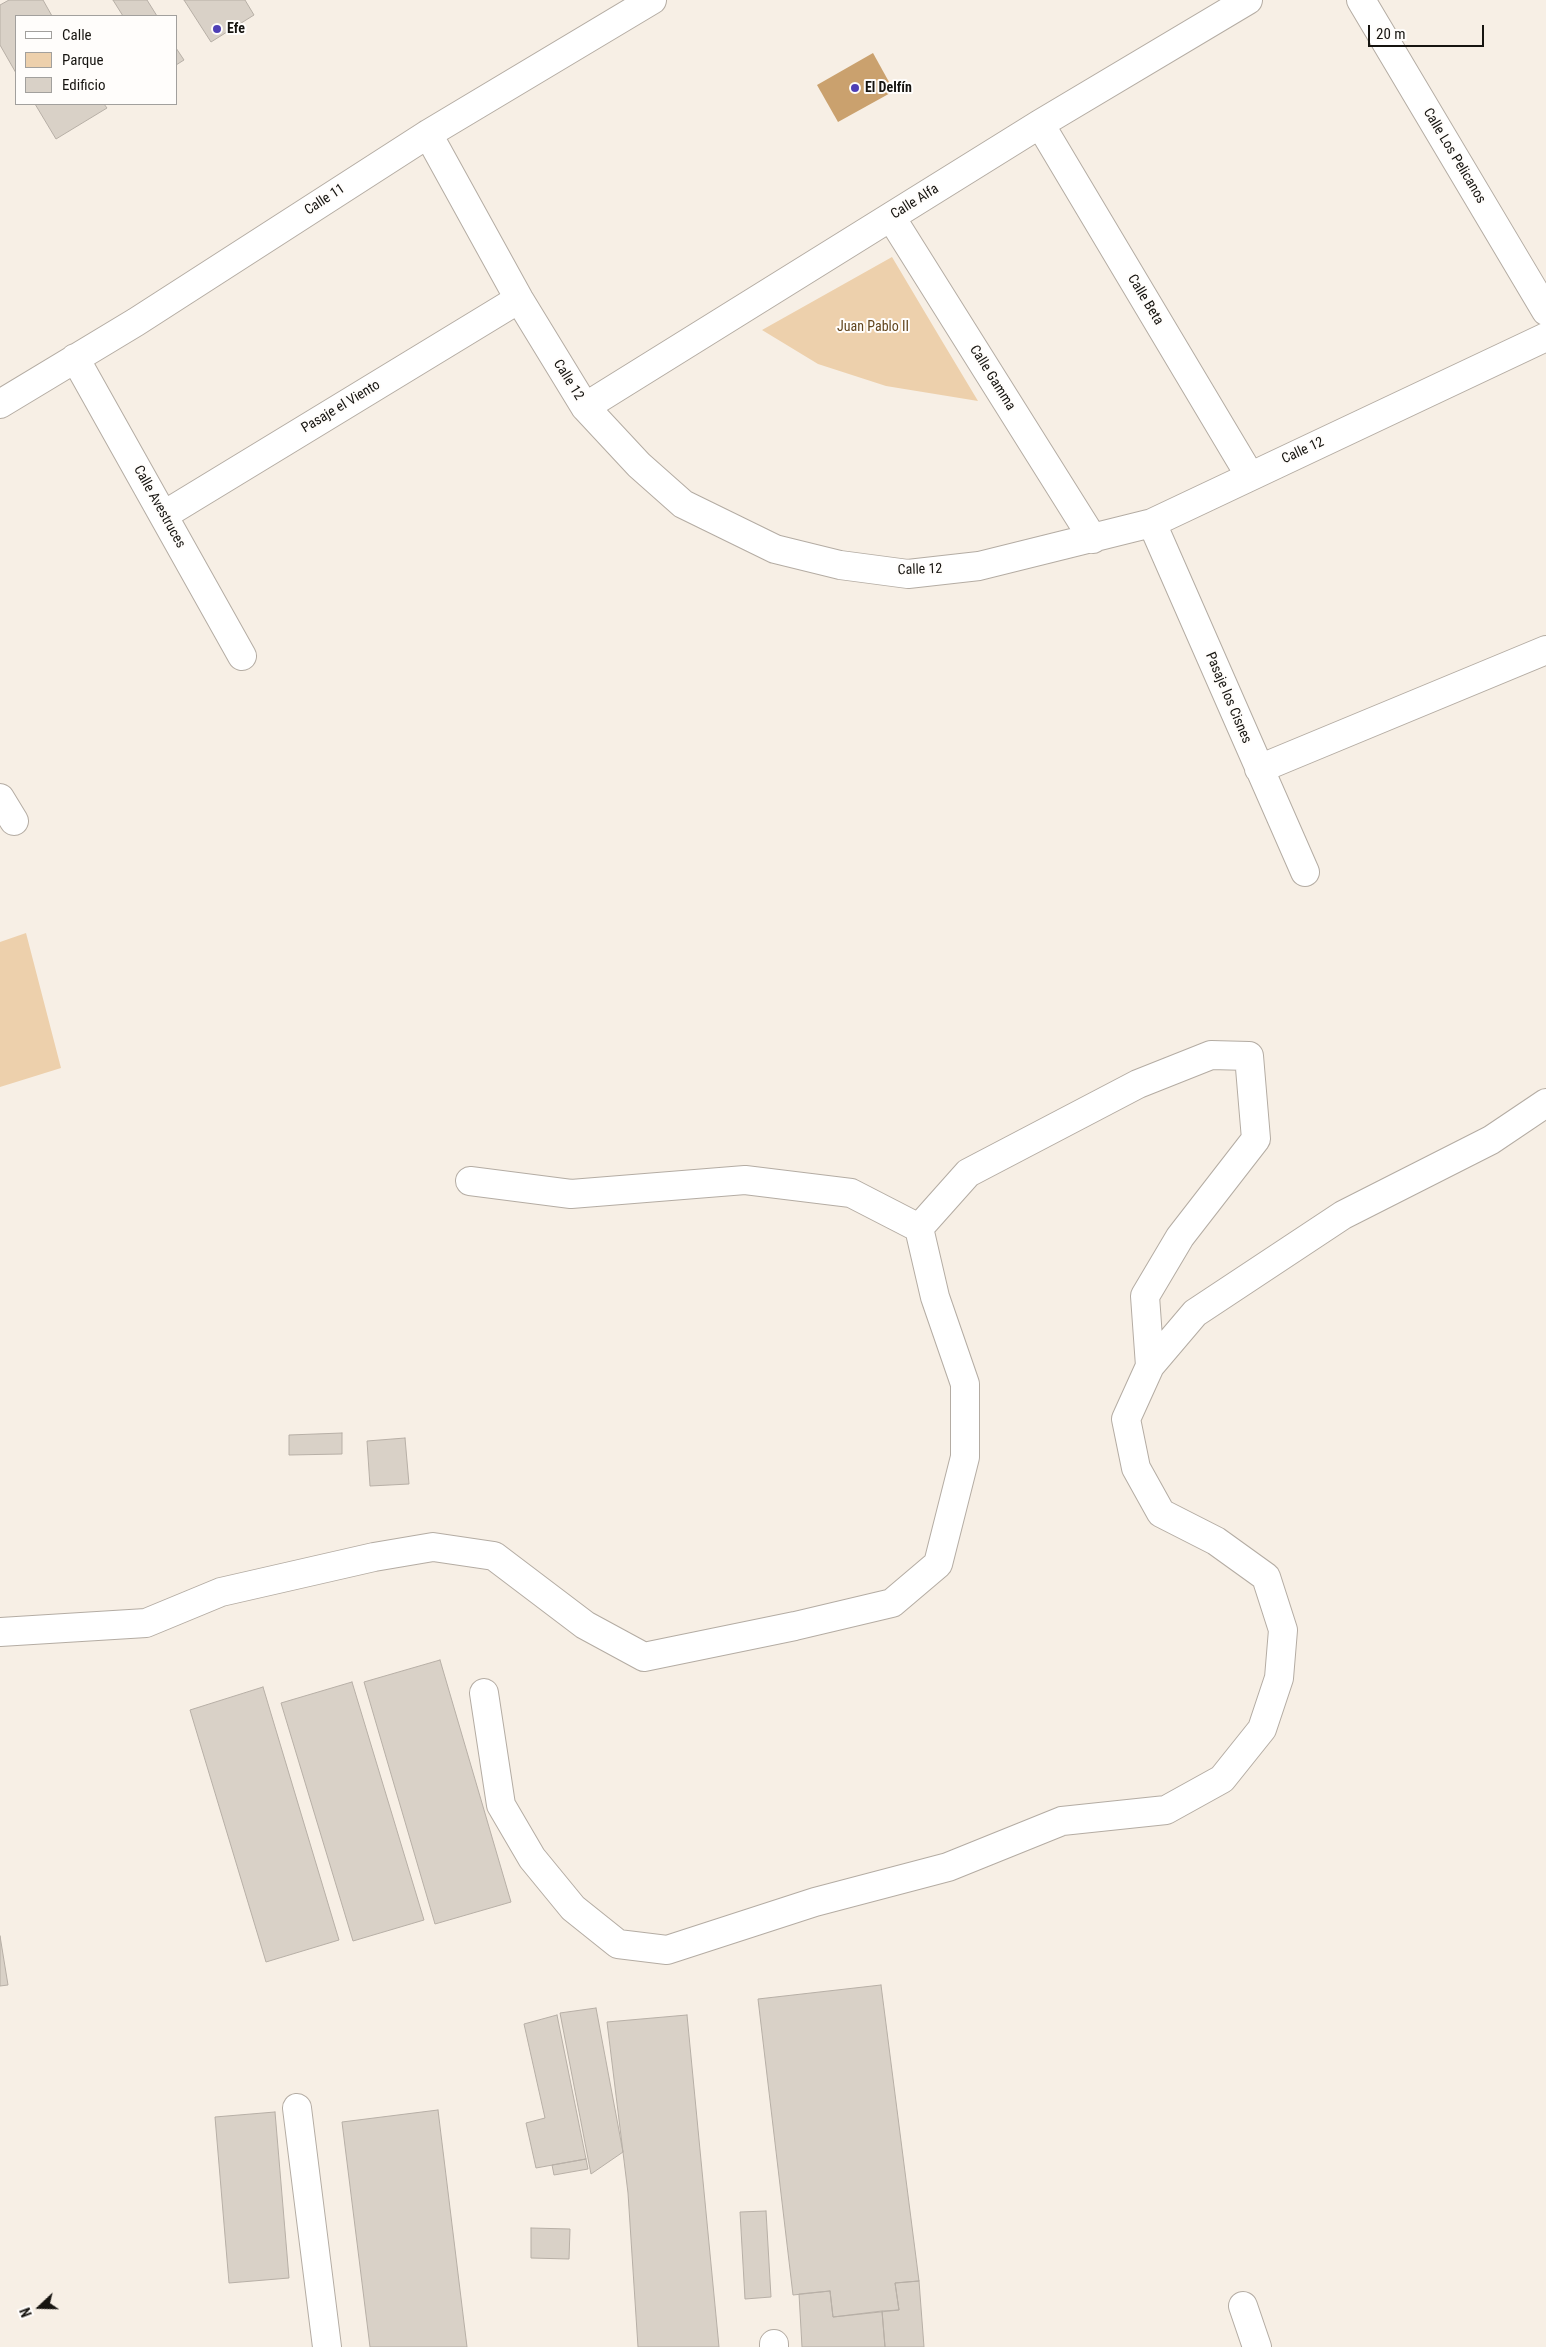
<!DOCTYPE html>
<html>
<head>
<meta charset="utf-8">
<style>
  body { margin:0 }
  #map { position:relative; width:1546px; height:2347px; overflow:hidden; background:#f7efe5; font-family:"Roboto Condensed",sans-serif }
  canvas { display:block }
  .legend { position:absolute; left:15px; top:15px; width:162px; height:90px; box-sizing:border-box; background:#fffdfb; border:1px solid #a2a09d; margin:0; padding:6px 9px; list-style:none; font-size:15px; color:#161410 }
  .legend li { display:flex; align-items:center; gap:10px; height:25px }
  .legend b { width:25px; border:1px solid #a2a09d }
  .north { position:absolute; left:15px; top:2282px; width:50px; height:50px; -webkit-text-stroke:4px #fffdfb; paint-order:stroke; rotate:249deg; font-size:14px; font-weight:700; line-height:20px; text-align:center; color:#161410 }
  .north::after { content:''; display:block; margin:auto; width:18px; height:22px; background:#161410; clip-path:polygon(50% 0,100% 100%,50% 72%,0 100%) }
  .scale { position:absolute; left:1368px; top:25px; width:116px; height:22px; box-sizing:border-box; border:2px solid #161410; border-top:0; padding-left:6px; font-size:15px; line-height:18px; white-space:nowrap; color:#161410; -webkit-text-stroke:4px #fffdfb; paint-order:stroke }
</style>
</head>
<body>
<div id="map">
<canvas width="1546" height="2347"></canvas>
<ul class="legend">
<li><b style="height:6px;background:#fff"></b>Calle</li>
<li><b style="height:14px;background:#edd0ac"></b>Parque</li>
<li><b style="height:14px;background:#d9d1c7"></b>Edificio</li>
</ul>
<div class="north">N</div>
<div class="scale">20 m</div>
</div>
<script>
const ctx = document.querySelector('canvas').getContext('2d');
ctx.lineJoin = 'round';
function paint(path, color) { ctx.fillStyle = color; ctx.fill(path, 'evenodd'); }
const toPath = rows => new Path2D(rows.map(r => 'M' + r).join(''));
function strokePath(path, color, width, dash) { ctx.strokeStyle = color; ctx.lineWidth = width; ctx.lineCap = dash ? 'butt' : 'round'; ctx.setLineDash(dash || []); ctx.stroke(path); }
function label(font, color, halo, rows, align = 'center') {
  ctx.font = font + ' "Roboto Condensed",sans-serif'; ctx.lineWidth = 4; ctx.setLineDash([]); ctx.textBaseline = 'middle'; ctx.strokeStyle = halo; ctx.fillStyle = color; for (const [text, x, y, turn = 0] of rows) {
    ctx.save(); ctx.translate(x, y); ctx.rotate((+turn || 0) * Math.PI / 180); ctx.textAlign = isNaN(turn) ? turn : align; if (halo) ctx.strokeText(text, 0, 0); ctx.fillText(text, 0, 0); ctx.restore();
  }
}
paint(toPath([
  [892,257,939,336,978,401,886,386,818,364,762,330],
  [26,933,61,1068,0,1087,0,942]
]), '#edd0ac');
paint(toPath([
  [873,53,894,91,838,122,817,85]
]), '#caa16e');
const building = toPath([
  [9,0,43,0,52,16,16,16,16,73,0,45,0,5,9,0],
  [113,0,147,0,157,16,123,16,113,0],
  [184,0,245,0,254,15,211,42,184,0],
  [176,48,184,60,176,65,176,48],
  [35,104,104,104,107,108,56,139,35,104],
  [342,1433,342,1454,289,1455,289,1435,342,1433],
  [405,1438,409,1484,370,1486,367,1441,405,1438],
  [440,1660,511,1902,435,1924,364,1682,440,1660],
  [352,1682,424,1920,353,1941,281,1703,352,1682],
  [263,1687,339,1940,266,1962,190,1710,263,1687],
  [0,1936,8,1985,0,1986,0,1936],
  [881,1985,919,2281,895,2283,899,2310,833,2317,830,2291,793,2295,758,1999,881,1985],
  [596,2008,623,2152,591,2174,560,2013,596,2008],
  [557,2015,586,2159,536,2168,526,2123,545,2118,524,2024,557,2015],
  [687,2015,719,2347,638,2347,628,2193,607,2022,687,2015],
  [438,2110,467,2347,370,2347,342,2122,438,2110],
  [275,2112,289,2278,229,2283,215,2117,275,2112],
  [586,2159,588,2169,554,2175,552,2165,586,2159],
  [766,2211,771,2297,745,2299,740,2212,766,2211],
  [531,2228,570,2229,569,2259,531,2258,531,2228],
  [919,2281,924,2347,885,2347,882,2311,899,2310,895,2283,919,2281],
  [830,2291,833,2317,882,2311,885,2347,802,2347,799,2294,830,2291]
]);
paint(building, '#d9d1c7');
strokePath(building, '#b7afa6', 1);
const minor = toPath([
  [1361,0,1546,311],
  [1040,124,1250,476],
  [428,134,519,299,585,407,639,465,683,504,775,549,840,565,908,574,979,566,1152,523,1546,337],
  [891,217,1093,539],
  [75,358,242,656],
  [0,404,136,322,428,134,652,0],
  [585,407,1040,124,1248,0],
  [164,515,519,299],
  [1152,523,1305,872],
  [1259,769,1546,650],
  [0,798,14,821],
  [470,1181,571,1194,745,1180,851,1193,919,1228],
  [0,1632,146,1623,221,1592,374,1557,433,1547,494,1556,585,1625,644,1657,795,1626,892,1603,938,1564,965,1457,965,1384,935,1297,919,1228,968,1173,1138,1084,1211,1055,1249,1056,1256,1139,1180,1237,1145,1296,1150,1366],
  [484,1693,501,1805,532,1858,573,1908,618,1944,667,1950,815,1902,948,1867,1062,1821,1166,1810,1222,1779,1262,1729,1279,1678,1283,1630,1266,1577,1216,1541,1161,1513,1136,1468,1126,1419,1150,1366,1195,1313,1343,1215,1491,1140,1546,1103],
  [297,2108,327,2347],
  [1243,2306,1257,2347],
  [774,2344,774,2347]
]);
strokePath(minor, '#b4aca3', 30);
strokePath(minor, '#fff', 28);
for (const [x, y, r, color] of [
  [217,29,5,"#4e3fb6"],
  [855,88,5,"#4e3fb6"]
]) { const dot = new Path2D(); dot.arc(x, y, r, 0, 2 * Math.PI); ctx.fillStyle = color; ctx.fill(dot); strokePath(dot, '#fffdfb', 2); }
label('bold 14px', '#161410', '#fffdfb', [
  ["Efe",227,29],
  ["El Delfín",865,88]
], 'left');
label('14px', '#161410', '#fffdfb', [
  ["Calle Los Pelicanos",1454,156,59],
  ["Calle 11",325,200,-33],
  ["Calle Alfa",915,202,-32],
  ["Calle Beta",1145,300,59],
  ["Calle Gamma",992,378,58],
  ["Calle 12",568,380,58],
  ["Pasaje el Viento",341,407,-31],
  ["Calle 12",1303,451,-25],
  ["Calle Avestruces",159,507,61],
  ["Calle 12",920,570,-2],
  ["Pasaje los Cisnes",1228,698,67]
]);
label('14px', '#61441c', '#fffdfb', [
  ["Juan Pablo II",873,327]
]);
</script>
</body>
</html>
